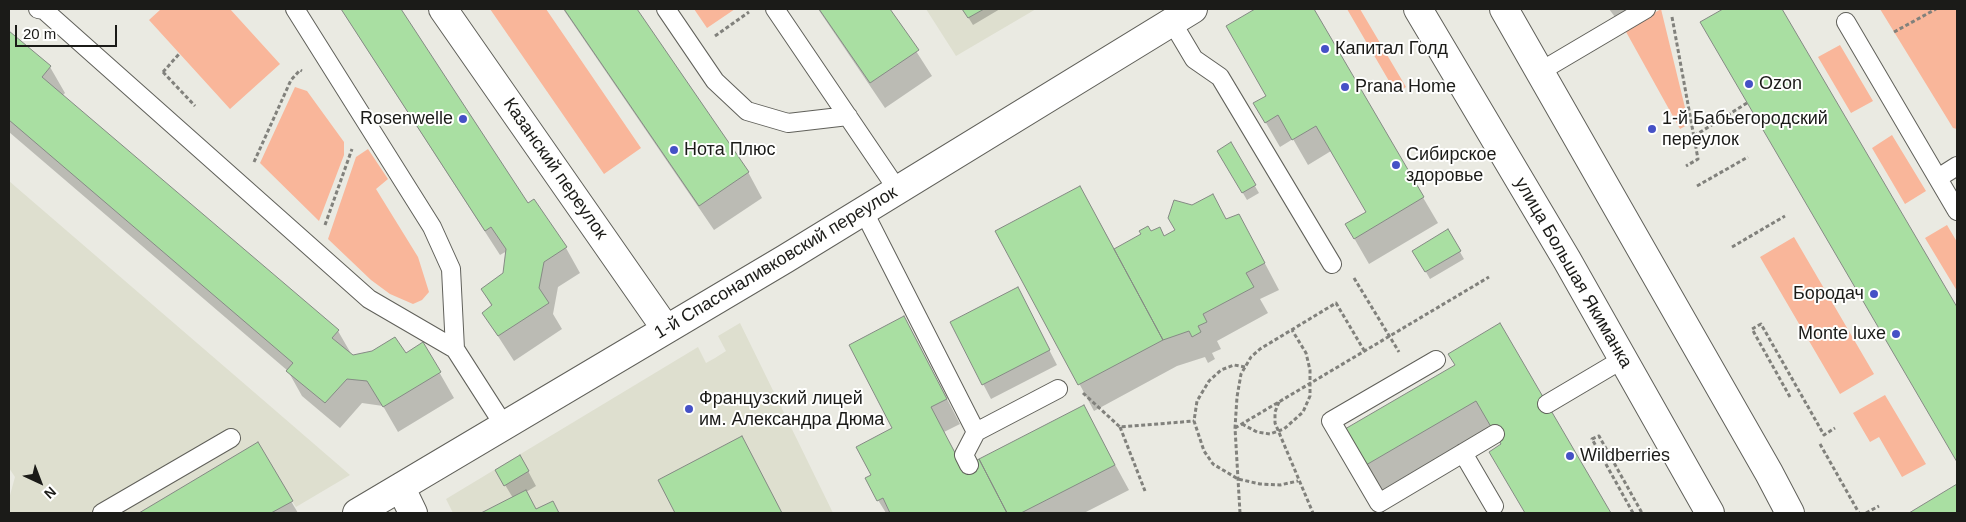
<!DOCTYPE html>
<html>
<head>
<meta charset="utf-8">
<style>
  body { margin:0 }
  #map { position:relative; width:1966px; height:522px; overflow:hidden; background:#eaeae2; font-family:Arial,sans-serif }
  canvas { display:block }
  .frame { position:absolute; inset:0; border:10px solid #1b1b18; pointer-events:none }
  .north { position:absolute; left:15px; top:457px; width:50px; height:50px; -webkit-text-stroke:4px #fffffe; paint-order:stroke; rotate:137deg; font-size:14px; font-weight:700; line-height:20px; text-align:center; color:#1b1b18 }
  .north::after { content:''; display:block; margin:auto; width:18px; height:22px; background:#1b1b18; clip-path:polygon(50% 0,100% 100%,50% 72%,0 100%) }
  .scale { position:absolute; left:15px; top:25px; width:102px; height:22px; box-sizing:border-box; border:2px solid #1b1b18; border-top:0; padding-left:6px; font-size:15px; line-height:18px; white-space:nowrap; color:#1b1b18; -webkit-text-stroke:4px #fffffe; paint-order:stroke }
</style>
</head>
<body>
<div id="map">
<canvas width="1966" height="522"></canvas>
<div class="frame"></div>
<div class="north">N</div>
<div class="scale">20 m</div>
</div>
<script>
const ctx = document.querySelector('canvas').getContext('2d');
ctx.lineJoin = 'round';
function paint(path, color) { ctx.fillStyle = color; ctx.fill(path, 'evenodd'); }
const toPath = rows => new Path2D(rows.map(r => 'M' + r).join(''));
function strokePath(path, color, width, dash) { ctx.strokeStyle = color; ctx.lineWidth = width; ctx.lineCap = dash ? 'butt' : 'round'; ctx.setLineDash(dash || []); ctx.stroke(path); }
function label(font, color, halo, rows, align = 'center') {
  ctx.font = font + ' Arial,sans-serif'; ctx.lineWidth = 4; ctx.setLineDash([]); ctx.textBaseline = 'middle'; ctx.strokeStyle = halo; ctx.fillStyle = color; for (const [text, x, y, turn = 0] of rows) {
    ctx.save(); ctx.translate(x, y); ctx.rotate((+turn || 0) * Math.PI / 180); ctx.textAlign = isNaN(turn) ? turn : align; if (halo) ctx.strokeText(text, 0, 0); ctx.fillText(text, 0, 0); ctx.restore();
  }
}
paint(toPath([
  [926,9,1036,9,956,56],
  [9,181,262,399,350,475,296,507,292,501,271,513,9,513,9,499,15,477,9,468],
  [740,323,833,513,453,513,446,499,698,347,706,363,715,358,726,351,718,336]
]), '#dedfcf');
paint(toPath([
  [161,9,230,9,280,64,230,109,149,20],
  [490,9,546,9,641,148,604,174],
  [694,9,735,9,707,28],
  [1347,9,1360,9,1406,87,1396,93],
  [1661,9,1689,124,1680,129,1625,30],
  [1880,9,1957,9,1957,129,1953,128],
  [1840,45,1873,101,1851,113,1818,57],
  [295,87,307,91,344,142,344,155,319,221,260,163],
  [1892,135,1926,191,1905,204,1872,148],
  [368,149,388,179,376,189,418,257,429,292,422,300,413,304,390,294,371,280,328,239,356,157],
  [1947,225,1957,242,1957,291,1925,238],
  [1794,237,1874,374,1840,394,1760,257],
  [1885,395,1926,464,1902,477,1879,437,1870,442,1853,413]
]), '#f9b69a');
paint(toPath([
  [341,9,399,9,527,205,566,248,580,273,558,287,553,314,562,329,514,361,483,313,492,307,482,289,505,273,507,251,500,255],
  [563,9,636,9,748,172,762,198,714,230],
  [818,9,889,9,932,76,885,108],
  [963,9,1000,9,973,25],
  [1257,9,1312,9,1438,223,1369,264,1346,224,1367,212,1331,151,1308,165,1293,139,1280,147,1255,104,1268,96,1227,26],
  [1609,9,1629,9,1615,17],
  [1725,9,1781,9,1957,310,1957,460,1702,23],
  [9,32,50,67,65,93,62,96,338,331,353,357,405,355,423,344,454,398,398,432,383,406,362,403,340,428,302,396,288,371,9,132],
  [1230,144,1259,193,1247,200,1218,151],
  [1080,187,1115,250,1150,232,1164,237,1176,231,1192,207,1213,195,1227,221,1253,241,1279,290,1260,299,1268,313,1217,341,1221,349,1212,353,1215,359,1208,363,1205,357,1177,366,1094,411,997,231],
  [1448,231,1464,259,1430,279,1414,251],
  [1025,303,1057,365,991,399,951,323],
  [1500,325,1610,513,1526,513,1490,452,1502,445,1491,426,1382,490,1346,430,1456,366],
  [918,343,960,424,944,432,963,469,1083,406,1129,490,1084,513,886,513,878,500,873,476,894,429],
  [257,444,298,513,141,513],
  [750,452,781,513,676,513,659,481],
  [520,456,536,486,526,492,536,510,552,502,559,513,484,513,513,498,496,470],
  [1957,486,1957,513,1912,513]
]), '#0003');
const building = toPath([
  [341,9,401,9,528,203,534,199,567,247,544,262,539,288,549,303,498,336,482,313,492,305,481,289,503,273,506,249,491,227,485,231,341,9],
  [564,9,637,9,749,172,699,206,564,9],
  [819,9,890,9,919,50,870,83,819,9],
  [962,9,984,9,968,18,962,9],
  [1255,9,1314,9,1424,197,1354,239,1345,224,1366,212,1316,126,1292,140,1278,115,1265,123,1253,103,1266,96,1226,26,1255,9],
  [1723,9,1782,9,1957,307,1957,462,1700,22,1723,9],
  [9,31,51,66,42,77,339,330,332,338,353,355,372,351,395,337,406,353,423,342,441,372,383,407,367,381,347,379,325,403,286,371,293,363,9,120,9,31],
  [1231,142,1256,185,1242,193,1217,151,1231,142],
  [1080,186,1163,340,1078,385,995,231,1080,186],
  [1213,194,1226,219,1239,214,1265,263,1246,273,1254,287,1203,314,1207,322,1198,326,1201,332,1192,337,1189,331,1163,340,1114,249,1141,234,1139,231,1148,226,1151,231,1160,227,1164,236,1175,230,1168,218,1174,200,1192,205,1213,194],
  [1448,229,1461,251,1425,272,1412,251,1448,229],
  [1018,287,1050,350,982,385,950,322,1018,287],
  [904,316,947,399,931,407,963,468,979,459,1007,513,890,513,883,498,877,501,865,478,871,475,856,447,892,428,849,345,904,316],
  [1500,323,1553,414,1611,513,1525,513,1489,452,1501,444,1476,401,1366,465,1345,429,1455,365,1448,354,1500,323],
  [1084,405,1115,465,1021,513,1007,513,979,459,1084,405],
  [742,436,782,513,675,513,658,480,742,436],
  [258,442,293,501,271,513,139,513,258,442],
  [520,455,529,471,504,486,495,470,520,455],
  [1957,484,1957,513,1909,513,1957,484],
  [526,490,536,509,553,501,559,513,481,513,526,490]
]);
paint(building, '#a9dfa2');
strokePath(building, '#858a84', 1);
const lane = toPath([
  [38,9,44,10,369,299,455,349,505,427],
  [295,9,432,227,451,269,455,349],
  [666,9,715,81,747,111,788,123,848,116],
  [775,9,897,189],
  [1172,22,1194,59,1220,77,1332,264],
  [1846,22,1957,211],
  [1541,71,1646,9],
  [1938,178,1957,166],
  [863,210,976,432,964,455,969,465],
  [1436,360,1331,421,1379,503,1495,434],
  [1547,404,1623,359],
  [976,432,1058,389],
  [1463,453,1494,506],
  [102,513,231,438]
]);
const street = toPath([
  [443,9,666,329],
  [401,488,413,513],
  [357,513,785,259,1193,9]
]);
const primary = toPath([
  [1418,9,1567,260,1710,513],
  [1504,9,1769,473,1790,513]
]);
strokePath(lane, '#60605a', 20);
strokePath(street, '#60605a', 30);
strokePath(primary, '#60605a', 30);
strokePath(toPath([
  [1672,17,1698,159,1686,166],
  [1894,32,1936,9],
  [715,36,749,12],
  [163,72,195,106],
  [163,72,179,54],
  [1694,136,1747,103],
  [254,162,291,80,300,70,302,71],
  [1697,186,1748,157],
  [325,225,352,149],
  [1732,247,1785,216],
  [1354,278,1399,352],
  [1245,367,1234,365,1221,370,1209,381,1197,401,1194,421,1204,451,1213,464,1238,479,1260,484,1280,485,1298,481],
  [1083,393,1120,427,1194,421],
  [1790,397,1752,329,1761,324,1824,435,1835,428],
  [1279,402,1275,412,1275,423,1313,513],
  [1242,424,1257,432,1270,434,1284,429,1303,412,1310,396,1310,370,1306,353,1292,330],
  [1120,427,1145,491],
  [1235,428,1489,277],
  [1820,444,1859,513],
  [1240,513,1235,428,1237,397,1241,374,1251,357,1260,349,1336,303,1365,352],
  [1633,513,1592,439,1599,436,1642,513],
  [1866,513,1879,506]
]), '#81817c', 3, [4, 2.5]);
strokePath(lane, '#fff', 18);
strokePath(street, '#fff', 28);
strokePath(primary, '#fff', 28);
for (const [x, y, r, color] of [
  [1325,49,5,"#4551c6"],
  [1749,84,5,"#4551c6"],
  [1345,87,5,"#4551c6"],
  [463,119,5,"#4551c6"],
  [1652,129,5,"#4551c6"],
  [674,150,5,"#4551c6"],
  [1396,165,5,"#4551c6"],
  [1874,294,5,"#4551c6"],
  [1896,334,5,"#4551c6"],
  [689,409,5,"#4551c6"],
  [1570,456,5,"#4551c6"]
]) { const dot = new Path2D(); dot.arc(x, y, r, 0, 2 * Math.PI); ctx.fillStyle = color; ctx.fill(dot); strokePath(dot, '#fffffe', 2); }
label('18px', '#1b1b18', '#fffffe', [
  ["Капитал Голд",1335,49],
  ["Ozon",1759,84],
  ["Prana Home",1355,87],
  ["Rosenwelle",453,119,"right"],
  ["1-й Бабьегородский",1662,119],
  ["переулок",1662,140],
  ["Нота Плюс",684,150],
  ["Сибирское",1406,155],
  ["здоровье",1406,176],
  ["Бородач",1864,294,"right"],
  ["Monte luxe",1886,334,"right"],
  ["Французский лицей",699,399],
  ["им. Александра Дюма",699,420],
  ["Wildberries",1580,456]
], 'left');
label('18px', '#1b1b18', '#fffffe', [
  ["Казанский переулок",555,169,55],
  ["1-й Спасоналивковский переулок",776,263,-31],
  ["улица Большая Якиманка",1573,273,60]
]);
</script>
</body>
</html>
